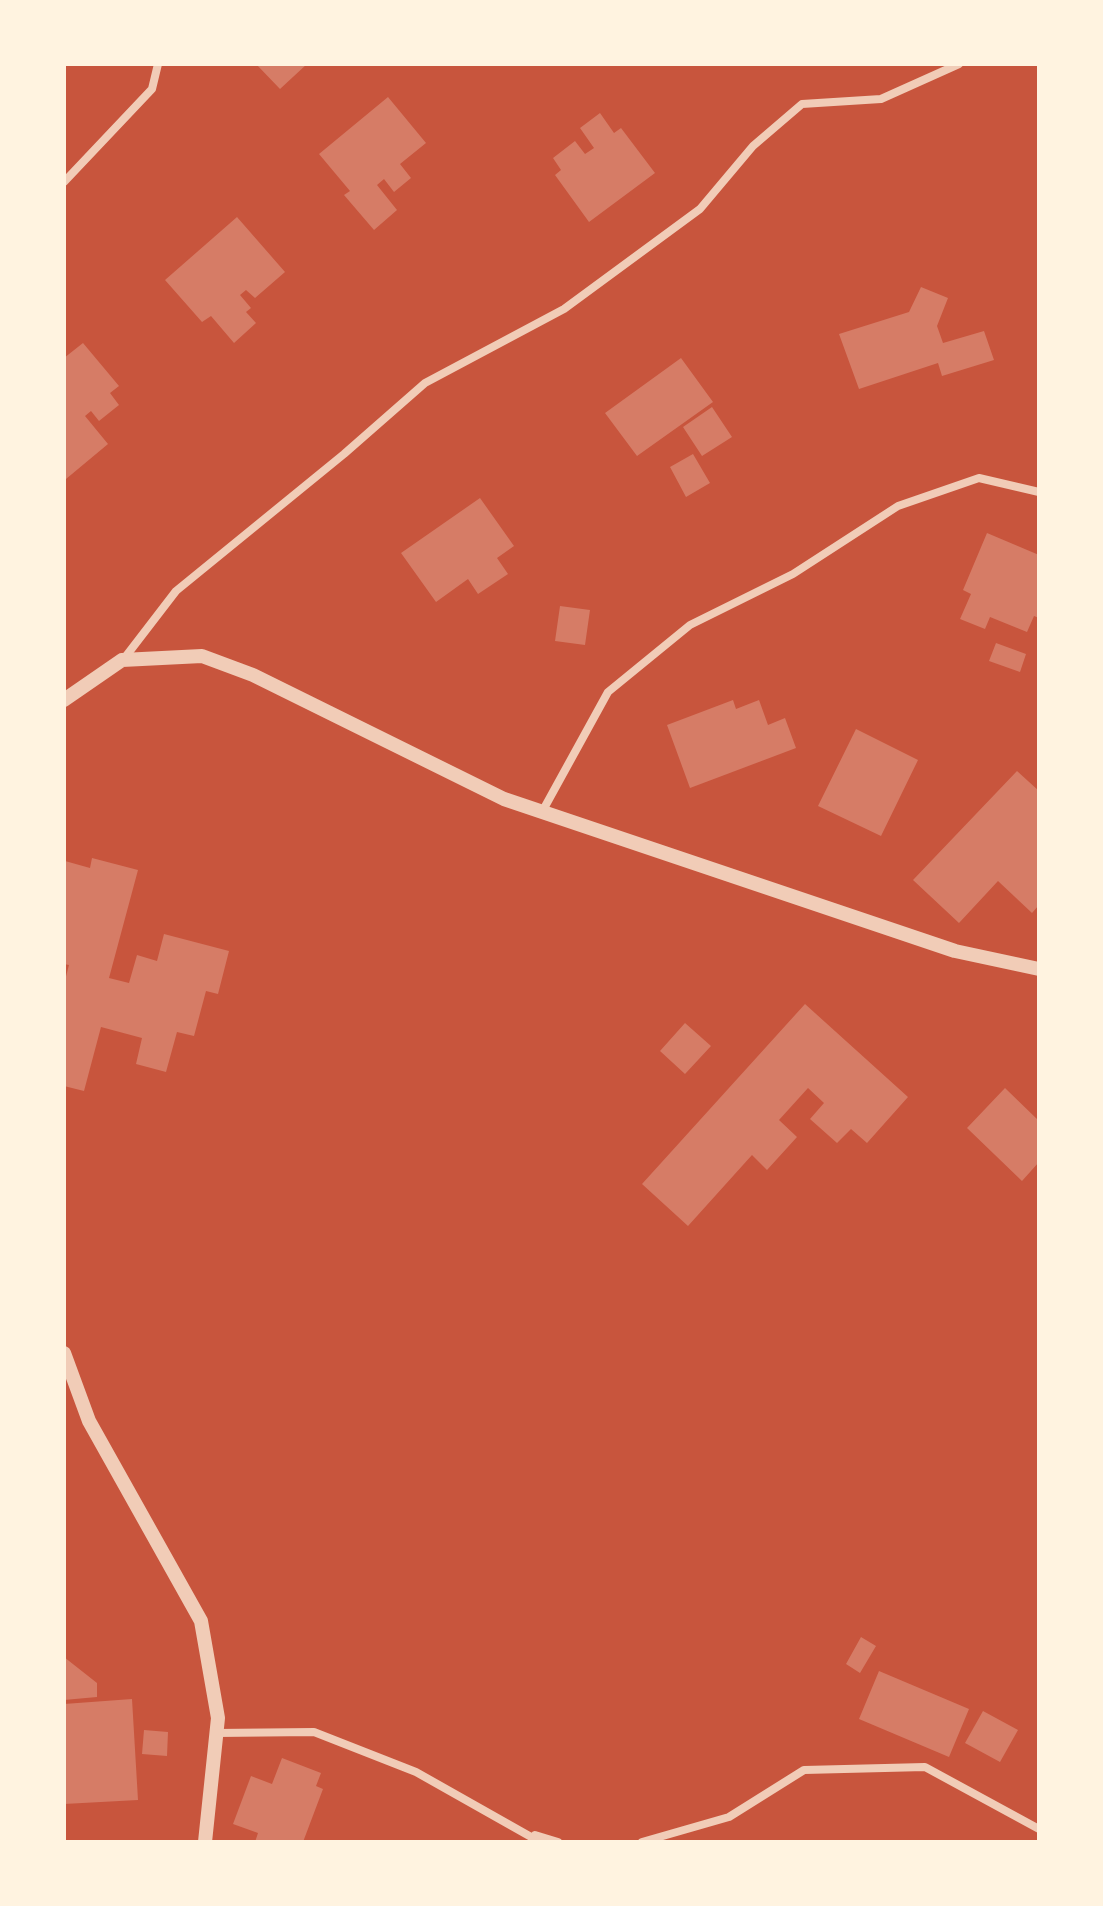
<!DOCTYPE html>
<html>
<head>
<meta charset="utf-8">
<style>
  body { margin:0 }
  #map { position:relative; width:1103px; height:1906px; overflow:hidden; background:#c8553d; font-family:"IBM Plex Sans",sans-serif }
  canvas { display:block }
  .frame { position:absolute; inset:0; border:66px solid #fff3e0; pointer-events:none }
</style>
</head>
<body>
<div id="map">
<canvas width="1103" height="1906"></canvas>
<div class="frame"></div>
</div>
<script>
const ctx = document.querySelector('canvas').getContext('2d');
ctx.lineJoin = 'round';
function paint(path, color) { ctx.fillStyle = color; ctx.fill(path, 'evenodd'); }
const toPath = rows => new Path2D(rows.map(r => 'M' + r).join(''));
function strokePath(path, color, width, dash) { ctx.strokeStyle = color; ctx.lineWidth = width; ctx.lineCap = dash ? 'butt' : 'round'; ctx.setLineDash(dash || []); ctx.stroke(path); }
paint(toPath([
  [256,64,307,64,280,89],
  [388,97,426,143,400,164,411,178,394,192,384,179,377,185,397,210,374,230,344,195,350,191,319,154],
  [600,113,614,133,621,128,655,173,589,222,555,175,561,170,553,158,575,141,585,154,594,148,580,128],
  [237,217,285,272,255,298,246,290,240,295,251,308,246,312,256,323,234,343,211,316,202,322,165,280],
  [921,287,948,298,937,326,943,343,984,331,994,360,942,376,938,363,859,389,839,334,909,312],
  [83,343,119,386,110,393,119,405,99,421,91,411,85,416,108,444,66,479,64,358],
  [681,358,713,402,637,456,605,413],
  [712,407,732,437,702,456,683,427],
  [693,454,710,483,686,497,670,467],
  [480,498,514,546,497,558,508,574,478,594,468,579,436,602,401,553],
  [987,533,1039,555,1039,618,1034,616,1027,632,990,617,985,629,960,619,971,594,963,590],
  [560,606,590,610,585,645,555,641],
  [996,643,1026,654,1020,672,989,661],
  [733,700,736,709,759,700,768,725,785,718,796,748,690,788,667,725],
  [856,729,918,760,881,836,818,806],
  [1017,771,1039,791,1039,905,1032,913,998,881,959,923,913,880],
  [92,858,138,870,109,978,129,983,137,955,157,961,164,934,229,951,218,994,206,991,194,1036,177,1032,166,1072,136,1064,142,1038,101,1027,84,1091,64,1086,64,984,69,965,64,964,64,866,65,861,90,868],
  [805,1004,908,1097,867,1143,851,1129,837,1143,810,1119,824,1103,808,1088,779,1120,797,1137,767,1170,752,1155,688,1226,642,1184],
  [685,1023,711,1046,685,1074,660,1051],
  [1005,1088,1039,1121,1039,1162,1022,1181,967,1128],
  [861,1637,876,1646,860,1673,846,1664],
  [64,1657,97,1683,97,1697,64,1700],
  [879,1671,969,1709,949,1757,859,1719],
  [132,1699,138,1800,64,1804,64,1704],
  [983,1711,1018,1730,1000,1762,965,1743],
  [144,1730,168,1732,167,1756,142,1754],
  [282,1758,321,1773,316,1786,323,1789,303,1842,255,1842,258,1833,233,1824,251,1776,272,1784]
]), '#d67c66');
strokePath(toPath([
  [64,182,152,89,158,64],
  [123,660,176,591,344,454,425,383,564,309,700,209,753,146,802,104,881,99,959,64],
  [542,812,608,692,690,625,793,574,898,506,979,478,1039,492],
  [216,1733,314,1732,416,1772,540,1842],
  [535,1835,558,1842],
  [642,1842,729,1817,804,1770,925,1767,1039,1829]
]), '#f1ccb7', 8);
strokePath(toPath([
  [64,700,122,660,202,656,253,675,504,799,955,951,1039,969],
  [64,1353,89,1421,201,1621,218,1718,205,1842]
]), '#f1ccb7', 14);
</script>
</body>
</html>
